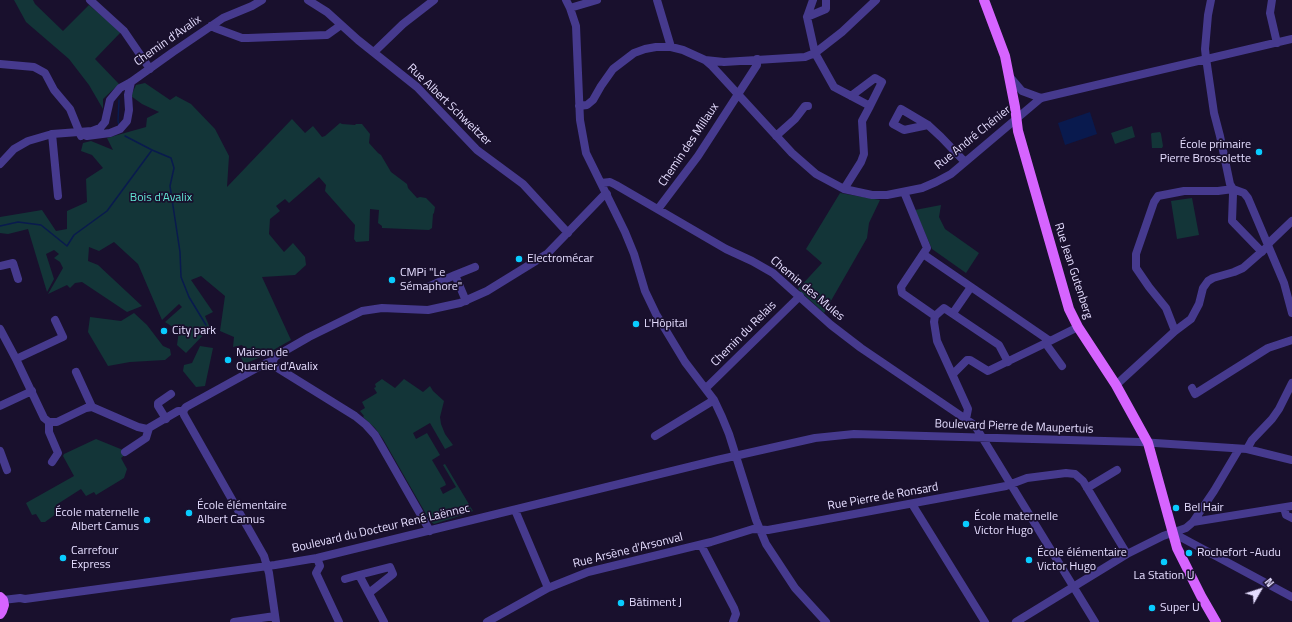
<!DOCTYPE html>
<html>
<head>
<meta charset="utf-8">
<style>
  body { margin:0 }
  #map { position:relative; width:1292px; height:622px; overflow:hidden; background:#19102d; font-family:"Titillium Web",sans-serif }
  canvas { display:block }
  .north { position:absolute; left:1240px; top:570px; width:40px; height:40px; -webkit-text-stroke:3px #19102d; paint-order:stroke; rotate:51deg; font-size:11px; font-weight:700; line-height:16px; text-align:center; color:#e5ddff }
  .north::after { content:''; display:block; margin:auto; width:14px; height:18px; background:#e5ddff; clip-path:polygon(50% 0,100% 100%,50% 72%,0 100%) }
</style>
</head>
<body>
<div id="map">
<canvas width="1292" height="622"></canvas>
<div class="north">N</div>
</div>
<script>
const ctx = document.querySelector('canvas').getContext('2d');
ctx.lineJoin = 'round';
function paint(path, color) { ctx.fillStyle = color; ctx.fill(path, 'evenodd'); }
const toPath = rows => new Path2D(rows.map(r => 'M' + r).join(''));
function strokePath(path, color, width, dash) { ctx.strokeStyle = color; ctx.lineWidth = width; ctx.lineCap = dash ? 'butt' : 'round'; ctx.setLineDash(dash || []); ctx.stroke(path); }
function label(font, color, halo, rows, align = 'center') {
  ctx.font = font + ' "Titillium Web",sans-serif'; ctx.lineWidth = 3.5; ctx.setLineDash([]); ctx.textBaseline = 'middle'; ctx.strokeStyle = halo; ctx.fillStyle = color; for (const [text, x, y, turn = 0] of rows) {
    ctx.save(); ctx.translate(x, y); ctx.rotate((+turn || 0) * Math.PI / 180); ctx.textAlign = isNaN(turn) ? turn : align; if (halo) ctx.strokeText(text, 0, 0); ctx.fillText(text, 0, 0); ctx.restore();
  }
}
paint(toPath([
  [14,0,33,0,35,4,63,31,89,5,121,32,95,59,119,84,103,99,103,109,89,85,69,59,26,22],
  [145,83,170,100,176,96,191,104,215,129,229,156,227,187,292,119,305,133,313,126,322,137,325,136,340,123,342,124,355,125,356,124,362,124,370,134,369,143,378,153,381,155,391,172,407,184,408,188,417,198,420,197,426,198,435,207,434,213,433,214,432,228,429,230,382,228,382,226,378,223,379,210,370,209,369,241,356,242,354,239,355,225,325,191,326,185,319,177,289,203,285,199,276,206,280,211,270,219,269,234,284,252,293,243,305,257,306,265,295,275,262,277,291,340,261,357,244,364,239,353,245,349,242,345,233,347,234,337,220,331,225,296,201,276,191,280,213,312,205,316,210,328,186,353,177,345,179,331,165,322,182,307,179,304,162,320,138,264,114,242,99,251,89,247,88,261,98,265,142,306,127,312,82,282,75,283,70,288,67,285,48,294,63,268,60,262,54,258,59,254,54,250,46,254,54,279,47,292,28,229,8,234,0,233,0,217,42,210,56,231,67,229,67,211,87,202,86,179,103,168,92,155,81,151,83,143,91,141,113,150,107,138,146,127,147,118,159,112,142,104,131,96,136,85],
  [1132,126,1135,137,1115,144,1111,133],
  [1160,132,1161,134,1163,146,1162,148,1152,148,1151,134,1152,133],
  [840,193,880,200,869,223,867,238,824,313,798,289,822,263,806,249],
  [1192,198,1199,235,1177,239,1171,201],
  [941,205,939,217,945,229,979,253,966,273,932,249,915,210],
  [134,313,147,325,163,346,170,349,171,355,165,360,130,362,108,366,88,332,90,317,121,321],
  [200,346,213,348,205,386,196,387,183,371,184,365,192,363],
  [382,379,395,388,404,379,423,392,430,386,433,391,444,401,440,417,441,424,445,434,453,445,445,449,430,423,413,433,416,439,427,433,440,455,432,460,445,482,446,485,440,488,443,494,456,487,443,465,445,464,473,511,469,513,434,524,430,521,383,439,375,428,363,417,364,416,360,411,365,408,362,402,377,393,374,388,376,387,375,384],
  [96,439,123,450,125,455,121,458,127,469,124,478,96,495,94,492,86,496,81,489,56,505,60,511,45,522,41,522,36,514,32,515,26,503,74,476,63,456,64,454]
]), '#133538');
paint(toPath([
  [1090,112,1097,134,1065,145,1058,123]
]), '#091a4e');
strokePath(toPath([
  [119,100,118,121,119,125],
  [125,136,152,150],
  [0,226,18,222,41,225,67,246,74,235,107,211,152,150,171,158,174,168,170,186,180,252,181,277,189,297,206,325]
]), '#091a4e', 1.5);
strokePath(toPath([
  [90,0,124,31,150,69],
  [308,0,327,12,358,40,417,87,477,150,523,184,568,233],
  [566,0,570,8,576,26,580,120,586,153,625,232,634,254,645,291,656,314,685,362,714,400,722,417,729,434,756,520,766,544,795,588,826,622],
  [657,0,671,47],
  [813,0,807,17,815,53,834,87,870,106,862,121,864,154,861,162,844,189],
  [1211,0,1208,15,1205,49,1206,58,1214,113,1220,136,1230,184,1233,189,1244,193,1248,198,1284,283,1292,313],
  [1272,0,1270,13,1277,43],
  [570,8,597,0],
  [807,17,826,9,826,0],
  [211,26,215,28,242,38,248,38,327,35,341,25],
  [374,52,403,24,434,0],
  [705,60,724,62,805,57,815,53,842,32,876,0],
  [0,64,34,67,45,73,54,90,70,109,81,136],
  [1010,77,1022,91,1041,98],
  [851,96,875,78,882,82,870,106],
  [579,106,587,105,593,100,601,86,613,69,634,53,645,49,656,47,671,47,683,50,705,60,712,66,792,153,816,174,844,189,872,195,887,195,922,188,936,182,951,174,1041,98,1292,39],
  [928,125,904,130,893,124,901,109,928,125,941,137,965,162],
  [52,134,58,196],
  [87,136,110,133,120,129,127,121,129,110,128,95,131,82],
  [776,136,795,119,805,106,808,106],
  [0,164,14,149,28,141,52,134,92,131,100,128,105,122,110,100,120,88,131,82,173,52,223,18,252,6,262,0],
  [601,183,610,182,616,185,726,249,752,261,773,273,831,325,861,348,973,424,977,429,1095,622],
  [1235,191,1233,194,1232,221,1262,252],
  [904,192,927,248,923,254],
  [658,209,698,156,757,65,757,59],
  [0,266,13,263,18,279],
  [430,286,455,275],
  [466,301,455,275,475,267],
  [953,313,971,287],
  [935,316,902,293,901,287,923,254,1050,341,1078,327],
  [0,329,16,359,44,418,49,422,57,422,86,408,92,407,138,427,147,429,178,411,183,411],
  [1175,331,1166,308,1149,287,1136,268,1136,254,1154,202,1158,196,1184,191,1218,191,1233,189],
  [1046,344,1062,366],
  [16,359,63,337,55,320],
  [272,361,276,367,355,416,366,425,375,435,382,447,430,531],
  [76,372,92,407],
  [953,374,967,360,970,360,988,371,1050,341],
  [1116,385,1175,331,1191,319,1199,304,1203,288,1208,281,1213,278,1234,272,1243,268,1267,247,1270,242,1292,221],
  [706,388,800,296],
  [1192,388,1195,394,1268,348,1292,340],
  [0,406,32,391],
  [183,411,186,407,206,396,264,364,272,361,276,356,309,337,362,311,382,308,428,310,460,303,487,291,547,254,603,196,607,194],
  [183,411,184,415,264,556,269,573,276,622],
  [166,419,158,406,158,403,171,394],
  [966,419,968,409,937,341,934,322,935,316,944,308,999,345,1008,362],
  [49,422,49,432,58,453,52,462],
  [655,436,714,400],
  [1247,449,1252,440,1272,419,1279,409,1292,383],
  [0,451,7,470],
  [125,452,146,438,149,428],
  [1087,488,1117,470],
  [912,504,985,622],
  [1284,508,1286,515,1292,518],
  [515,510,548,588],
  [1193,522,1214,491,1239,449],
  [1173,533,1292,597],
  [701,545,734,608,736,614,733,622],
  [317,558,320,566,316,573,339,622],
  [345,579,359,575],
  [369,593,393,574,390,567,359,575,384,622],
  [3,600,20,598,25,599,275,565,317,558,717,460,815,438,854,434,1140,442,1247,449,1292,460],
  [234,622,275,616],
  [487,622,548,588,588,572,711,542,753,529,768,530,1006,486,1027,478,1066,473,1075,474,1083,481,1127,554],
  [1016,622,1127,554,1163,536,1186,528,1193,522,1292,506]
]), '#463a8e', 8);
strokePath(toPath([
  [984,0,1005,56,1015,107,1018,131,1069,309,1078,327,1116,385,1148,443,1177,548,1201,596,1216,622],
  [0,597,3,600,4,605,2,611,0,614]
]), '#d664ff', 10);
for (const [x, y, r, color] of [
  [1259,152,4,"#09ccff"],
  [519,259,4,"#09ccff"],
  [392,280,4,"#09ccff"],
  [636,324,4,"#09ccff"],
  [164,331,4,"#09ccff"],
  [228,360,4,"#09ccff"],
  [1176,508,4,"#09ccff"],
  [189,513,4,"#09ccff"],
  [147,520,4,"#09ccff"],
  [966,524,4,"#09ccff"],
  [1189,553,4,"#09ccff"],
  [63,558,4,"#09ccff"],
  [1029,560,4,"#09ccff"],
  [1164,562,4,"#09ccff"],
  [621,603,4,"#09ccff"],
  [1152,608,4,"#09ccff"]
]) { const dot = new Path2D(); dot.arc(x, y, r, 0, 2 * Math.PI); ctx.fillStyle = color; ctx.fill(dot); strokePath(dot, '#19102d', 1.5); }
label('12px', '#e5ddff', '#19102d', [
  ["Chemin d'Avalix",168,41,-35],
  ["Rue Albert Schweitzer",449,105,44],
  ["Rue André Chénier",973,138,-39],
  ["Chemin des Millaux",689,145,-56],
  ["Rue Jean Gutenberg",1073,271,72],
  ["Chemin des Mules",807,289,40],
  ["Chemin du Relais",744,334,-45],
  ["Boulevard Pierre de Maupertuis",1014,427,2],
  ["Rue Pierre de Ronsard",883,497,-10],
  ["Boulevard du Docteur René Laënnec",381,529,-13],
  ["Rue Arsène d'Arsonval",628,551,-14]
]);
label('12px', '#e5ddff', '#19102d', [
  ["École primaire",1251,145,"right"],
  ["Pierre Brossolette",1251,159,"right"],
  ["Electromécar",527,259],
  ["CMPi \"Le",400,273],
  ["Sémaphore\"",400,287],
  ["L'Hôpital",644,324],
  ["City park",172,331],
  ["Maison de",236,353],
  ["Quartier d'Avalix",236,367],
  ["École élémentaire",197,506],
  ["Albert Camus",197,520],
  ["Bel Hair",1184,508],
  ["École maternelle",139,513,"right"],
  ["Albert Camus",139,527,"right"],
  ["École maternelle",974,517],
  ["Victor Hugo",974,531],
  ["Carrefour",71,551],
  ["Express",71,565],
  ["École élémentaire",1037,553],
  ["Victor Hugo",1037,567],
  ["Rochefort -Audu",1197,553],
  ["La Station U",1164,576,"center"],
  ["Bâtiment J",629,603],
  ["Super U",1160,608]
], 'left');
label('12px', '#62e6d4', '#19102d', [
  ["Bois d'Avalix",161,198]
]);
</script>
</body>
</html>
